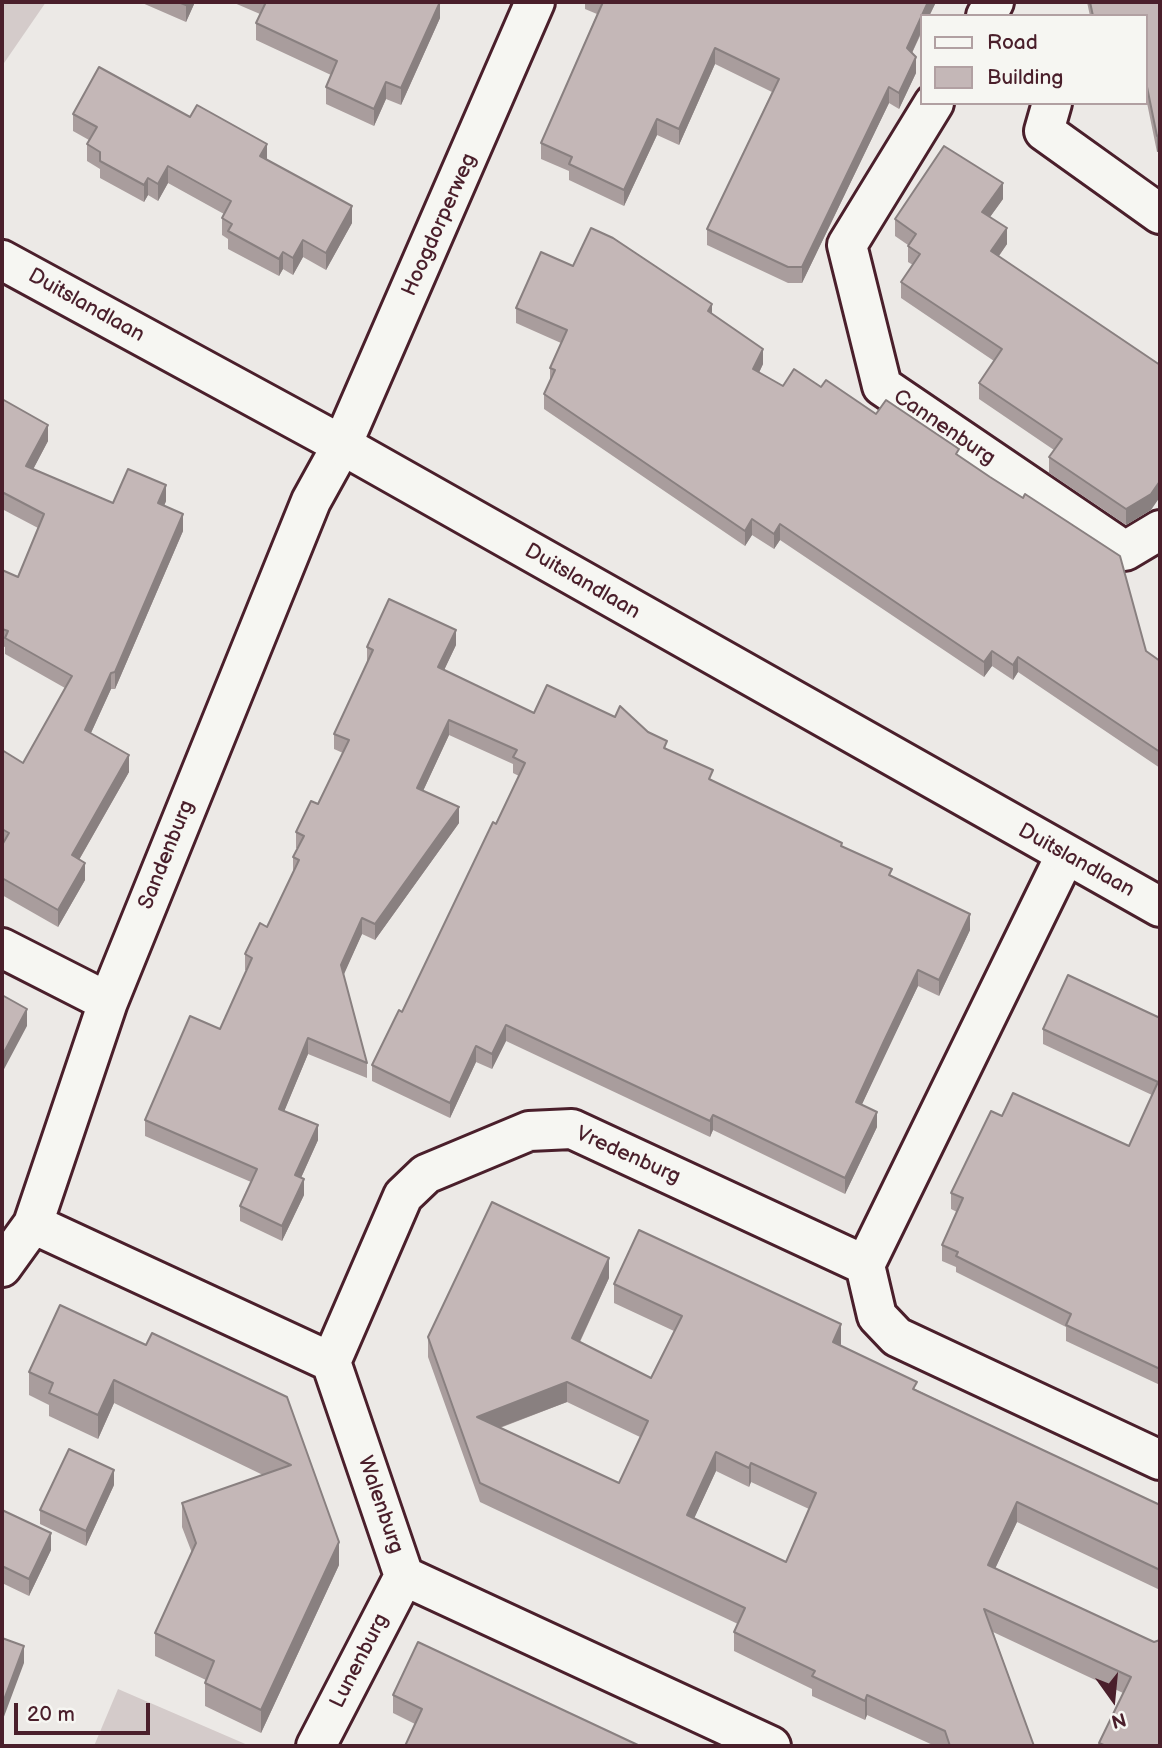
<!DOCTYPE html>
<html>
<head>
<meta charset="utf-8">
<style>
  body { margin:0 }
  #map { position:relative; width:1162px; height:1748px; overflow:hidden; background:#ece9e6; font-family:"Balsamiq Sans",sans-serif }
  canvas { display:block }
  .frame { position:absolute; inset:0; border:4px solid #4a1f2b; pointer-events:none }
  .legend { position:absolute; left:920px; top:14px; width:228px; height:91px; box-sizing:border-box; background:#f6f6f2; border:2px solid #b1a0a2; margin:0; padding:9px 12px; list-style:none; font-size:21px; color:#4a1f2b }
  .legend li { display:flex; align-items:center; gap:14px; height:35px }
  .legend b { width:35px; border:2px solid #b1a0a2 }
  .north { position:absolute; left:1078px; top:1664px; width:70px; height:70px; -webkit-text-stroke:5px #f6f6f2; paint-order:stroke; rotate:165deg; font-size:19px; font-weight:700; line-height:28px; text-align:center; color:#4a1f2b }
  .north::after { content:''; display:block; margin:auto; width:24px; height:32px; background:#4a1f2b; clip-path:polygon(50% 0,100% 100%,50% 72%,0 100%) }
  .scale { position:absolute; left:14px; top:1703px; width:136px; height:32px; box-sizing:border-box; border:4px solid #4a1f2b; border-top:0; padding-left:9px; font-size:21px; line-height:24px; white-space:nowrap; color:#4a1f2b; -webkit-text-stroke:5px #f6f6f2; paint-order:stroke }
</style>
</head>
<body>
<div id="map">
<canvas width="1162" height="1748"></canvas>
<div class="frame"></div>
<ul class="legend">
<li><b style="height:9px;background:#f6f6f2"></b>Road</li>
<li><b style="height:19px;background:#c4b7b7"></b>Building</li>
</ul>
<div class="north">N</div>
<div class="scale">20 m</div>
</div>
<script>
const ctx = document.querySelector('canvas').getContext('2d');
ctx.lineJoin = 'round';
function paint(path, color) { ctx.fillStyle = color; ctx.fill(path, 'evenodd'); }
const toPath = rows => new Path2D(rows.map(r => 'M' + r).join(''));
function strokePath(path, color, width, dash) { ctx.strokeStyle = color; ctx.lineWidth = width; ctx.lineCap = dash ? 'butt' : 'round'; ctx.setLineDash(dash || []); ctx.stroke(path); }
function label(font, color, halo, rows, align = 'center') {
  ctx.font = font + ' "Balsamiq Sans",sans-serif'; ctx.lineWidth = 5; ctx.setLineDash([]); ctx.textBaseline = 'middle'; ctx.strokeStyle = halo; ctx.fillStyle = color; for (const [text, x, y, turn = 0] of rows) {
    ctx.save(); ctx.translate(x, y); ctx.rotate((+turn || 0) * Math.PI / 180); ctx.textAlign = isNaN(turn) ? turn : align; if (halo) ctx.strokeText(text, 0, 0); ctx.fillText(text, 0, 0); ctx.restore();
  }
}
paint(toPath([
  [2,2,46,2,2,66],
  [118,1689,250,1746,94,1746]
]), '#d4cbca');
const street = toPath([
  [986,16,994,2],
  [934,103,847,245,882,386,1125,551,1160,530],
  [1052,103,1044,131,1160,214],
  [2,948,108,1002],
  [33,1224,331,1362,404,1576,771,1746],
  [865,1265,1065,856],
  [2,1267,33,1224,108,1002,311,501,342,445,535,2],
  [331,1362,403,1196,426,1174,529,1131,572,1129,865,1265,877,1316,897,1337,1160,1460],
  [316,1746,404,1576]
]);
const secondary = toPath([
  [2,260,342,445,1160,907]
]);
strokePath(street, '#4a1f2b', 44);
strokePath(secondary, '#4a1f2b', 44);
strokePath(street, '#f6f6f2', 38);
strokePath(secondary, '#f6f6f2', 38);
paint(toPath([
  [140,2,195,2,186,22],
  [232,2,440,2,440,18,401,105,386,99,374,126,326,104,326,87,331,75,256,40,256,23,260,14],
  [585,2,936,2,912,53,916,73,899,109,889,103,802,283,788,283,707,245,707,229,772,92,715,64,679,145,657,135,624,206,569,180,569,171,541,159,541,143,597,14,585,9],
  [1087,2,1160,2,1160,151,1157,152,1146,98,1146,16,1090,16],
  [73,114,267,159,352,223,326,270,303,257,293,275,283,269,279,276,228,249,228,239,222,235,222,218,224,214,168,183,158,201,148,195,144,202,100,178,100,169,87,161,87,144,89,140,73,131],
  [1003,199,990,217,1007,244,999,256,1151,510,1126,525,1049,473,1049,457,1054,450,979,399,979,383,994,361,901,298,901,282,913,265,908,262,908,245,895,236,895,219],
  [573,266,712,314,763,364,759,373,783,386,821,387,959,456,1146,651,1160,661,1160,768,1018,672,1013,680,992,666,984,677,780,540,774,549,752,535,745,546,544,409,544,394,550,380,550,368,561,343,516,323,516,308],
  [2,399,48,441,33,469,113,503,166,501,164,506,183,531,115,689,111,689,91,733,129,772,79,860,85,880,58,927,2,895,2,750,23,763,65,688,5,654,5,647,2,646,2,570,18,577,38,528,2,509],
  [456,645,444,670,534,713,648,732,667,749,713,781,842,846,892,876,970,930,939,996,918,986,884,1056,862,1104,877,1127,845,1194,713,1130,710,1137,506,1041,492,1069,476,1062,450,1118,372,1081,372,1065,402,1012,519,776,513,773,513,764,449,735,423,791,459,823,375,940,362,934,343,975,367,1063,367,1078,308,1054,284,1111,318,1140,301,1178,304,1195,282,1241,240,1221,240,1206,251,1182,145,1136,145,1120,220,1029,247,970,245,970,245,954,267,927,293,873,293,857,297,848,296,848,296,832,318,804,343,753,334,749,334,734,367,663,367,647],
  [1160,1018,1160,1385,1066,1341,1066,1327,956,1272,956,1267,942,1261,942,1245,957,1212,951,1209,951,1193,1002,1116,1129,1146,1152,1095,1043,1044,1043,1029],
  [609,1278,580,1342,651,1378,674,1331,614,1303,614,1284,841,1344,840,1346,917,1390,1160,1505,1160,1590,1017,1522,995,1568,1154,1642,1160,1746,1099,1746,1099,1743,1123,1693,993,1632,1034,1746,935,1746,867,1715,865,1720,812,1696,812,1689,734,1651,734,1632,738,1624,480,1502,428,1357,428,1337],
  [567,1402,640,1437,619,1483,500,1428],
  [716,1471,749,1487,751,1482,809,1509,786,1562,694,1518],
  [146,1345,287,1397,339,1565,261,1733,205,1706,205,1683,206,1680,155,1656,155,1633,192,1553,182,1527,182,1503,263,1475,114,1403,98,1439,49,1416,49,1405,29,1395,29,1372],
  [114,1485,86,1546,40,1524,40,1510],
  [2,1510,51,1550,29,1596,2,1583],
  [393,1695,640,1746,415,1724,393,1713]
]), '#a99d9d');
paint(toPath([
  [187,2,195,2,186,22,186,5],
  [440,2,440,18,401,105,401,88],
  [928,2,936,2,929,16,922,16,922,30,907,64,907,48],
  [715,48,715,64,679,145,679,129],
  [916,57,916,73,899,109,899,93],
  [386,82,386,99,374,126,374,109],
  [889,87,889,103,802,283,802,267],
  [657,119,657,135,624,206,624,190],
  [1160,135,1160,151,1157,152,1157,136],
  [267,144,267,161,260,156],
  [168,166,168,183,158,201,158,184],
  [148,178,148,195,144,202,144,185],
  [1003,183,1003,199,982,228,982,212],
  [352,206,352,223,326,270,326,253],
  [1007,228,1007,244,991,267,991,251],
  [303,240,303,257,293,275,293,258],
  [283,252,283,269,279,276,279,259],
  [712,304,712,319,708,311],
  [763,349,763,364,753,385,753,369],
  [48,425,48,441,26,483,26,466],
  [1160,481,1160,497,1151,510,1126,525,1126,509],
  [166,485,166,501,158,520,158,503],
  [183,514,183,531,115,689,115,672],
  [752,519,752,535,745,546,745,531],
  [780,524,780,540,774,549,774,534],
  [456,630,456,645,438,683,438,667],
  [992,651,992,666,984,677,984,662],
  [1018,657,1018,672,1013,680,1013,665],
  [111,673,111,689,85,746,85,730],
  [449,720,449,735,417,804,417,788],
  [129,755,129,772,72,872,72,855],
  [459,807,459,823,375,940,375,924],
  [85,863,85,880,58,927,58,910],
  [970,914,970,930,939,996,939,980],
  [362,918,362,934,341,981,341,965],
  [918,970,918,986,856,1117,856,1102],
  [27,1009,27,1026,2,1073,2,1056],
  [506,1025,506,1041,492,1069,492,1054],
  [308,1038,308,1054,279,1124,279,1109],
  [476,1046,476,1062,450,1118,450,1103],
  [877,1112,877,1127,845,1194,845,1178],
  [713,1115,713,1130,710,1137,710,1121],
  [318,1125,318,1140,295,1191,295,1175],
  [304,1179,304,1195,282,1241,282,1226],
  [609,1258,609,1278,572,1358,572,1338],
  [841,1324,841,1344,833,1362,833,1342],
  [114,1380,114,1403,98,1439,98,1415],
  [567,1382,567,1402,477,1436,477,1417],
  [716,1452,716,1471,687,1534,687,1515],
  [751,1463,751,1482,749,1487,749,1468],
  [114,1470,114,1485,86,1546,86,1531],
  [1017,1502,1017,1522,988,1584,988,1565],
  [51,1533,51,1550,29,1596,29,1579],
  [339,1542,339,1565,261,1733,261,1710],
  [24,1646,24,1663,2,1722,2,1705],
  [867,1695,867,1715,865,1720,865,1701]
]), '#898080');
const building = toPath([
  [178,2,187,2,186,5,178,2],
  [266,2,440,2,401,88,386,82,374,109,326,87,337,61,256,23,266,2],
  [603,2,928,2,907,48,916,57,899,93,889,87,802,267,788,267,707,229,779,79,715,48,679,129,657,119,624,190,569,164,572,157,541,143,603,2],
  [1090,2,1160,2,1160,135,1157,136,1146,82,1146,16,1093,16,1090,2],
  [99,67,190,117,197,105,267,144,260,156,352,206,326,253,303,240,293,258,283,252,279,259,228,231,232,224,222,218,231,201,168,166,158,184,148,178,144,185,100,161,100,152,87,144,97,127,73,114,99,67],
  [944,146,1003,183,982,212,1007,228,991,251,1160,365,1160,481,1151,494,1126,509,1049,457,1062,439,979,383,1002,349,901,282,920,254,908,246,916,234,895,219,944,146],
  [591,228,613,238,712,304,708,311,763,349,753,369,783,386,794,369,821,387,826,380,876,414,886,400,959,449,956,454,990,477,1023,498,1025,494,1120,556,1146,651,1160,661,1160,752,1018,657,1013,665,992,651,984,662,780,524,774,534,752,519,745,531,544,394,555,370,550,368,567,330,516,308,541,252,573,266,591,228],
  [2,399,48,425,26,466,113,503,128,469,166,485,158,503,183,514,115,672,111,673,85,730,129,755,72,855,85,863,58,910,2,878,2,845,9,833,2,829,2,750,23,763,72,676,5,638,8,631,2,629,2,570,18,577,44,514,2,492,2,399],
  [389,599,456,630,438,667,534,713,547,685,615,717,620,706,648,732,667,741,664,748,713,770,709,779,842,843,841,846,892,869,889,875,970,914,939,980,918,970,884,1041,856,1102,877,1112,845,1178,713,1115,710,1121,506,1025,492,1054,476,1046,450,1103,372,1065,399,1010,402,1012,493,822,496,824,525,763,513,757,517,750,449,720,417,788,459,807,375,924,362,918,341,965,367,1063,308,1038,279,1109,318,1125,295,1175,304,1179,282,1226,240,1206,257,1169,145,1120,190,1016,220,1029,252,958,245,954,260,923,267,927,299,860,293,857,304,836,296,832,311,801,318,804,349,740,334,734,373,650,367,647,389,599],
  [1068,975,1160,1018,1160,1177,1159,1179,1160,1179,1160,1369,1066,1325,1071,1314,956,1256,958,1252,942,1245,963,1198,951,1193,991,1111,1002,1116,1013,1093,1129,1146,1158,1082,1043,1029,1068,975],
  [2,995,27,1009,2,1056,2,995],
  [492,1202,609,1258,572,1338,651,1378,682,1316,614,1284,639,1230,841,1324,833,1342,917,1382,913,1389,1160,1505,1160,1570,1017,1502,988,1565,1154,1642,1160,1640,1160,1746,1106,1746,1099,1743,1131,1677,984,1609,1034,1746,950,1746,945,1731,867,1695,865,1701,812,1676,815,1671,734,1632,745,1608,480,1483,428,1337,492,1202],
  [567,1382,648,1421,619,1483,477,1417,567,1382],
  [716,1452,749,1468,751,1463,816,1493,786,1562,687,1515,716,1452],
  [60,1305,146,1345,152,1333,287,1397,339,1542,261,1710,205,1683,214,1661,155,1633,196,1543,182,1503,291,1465,114,1380,98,1415,49,1393,53,1383,29,1372,60,1305],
  [69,1449,114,1470,86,1531,40,1510,69,1449],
  [2,1510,51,1533,29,1579,2,1566,2,1510],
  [2,1638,24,1646,2,1705,2,1638],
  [418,1642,640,1746,405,1746,422,1709,393,1695,418,1642]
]);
paint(building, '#c4b7b7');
strokePath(building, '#898080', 2);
label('21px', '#4a1f2b', '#f6f6f2', [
  ["Hoogdorperweg",440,225,-66],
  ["Duitslandlaan",86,306,29],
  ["Cannenburg",944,428,34],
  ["Duitslandlaan",582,582,30],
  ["Sandenburg",167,855,-68],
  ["Duitslandlaan",1076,861,29],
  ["Vredenburg",628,1156,24],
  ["Walenburg",380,1505,71],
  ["Lunenburg",360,1661,-63]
]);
</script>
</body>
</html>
